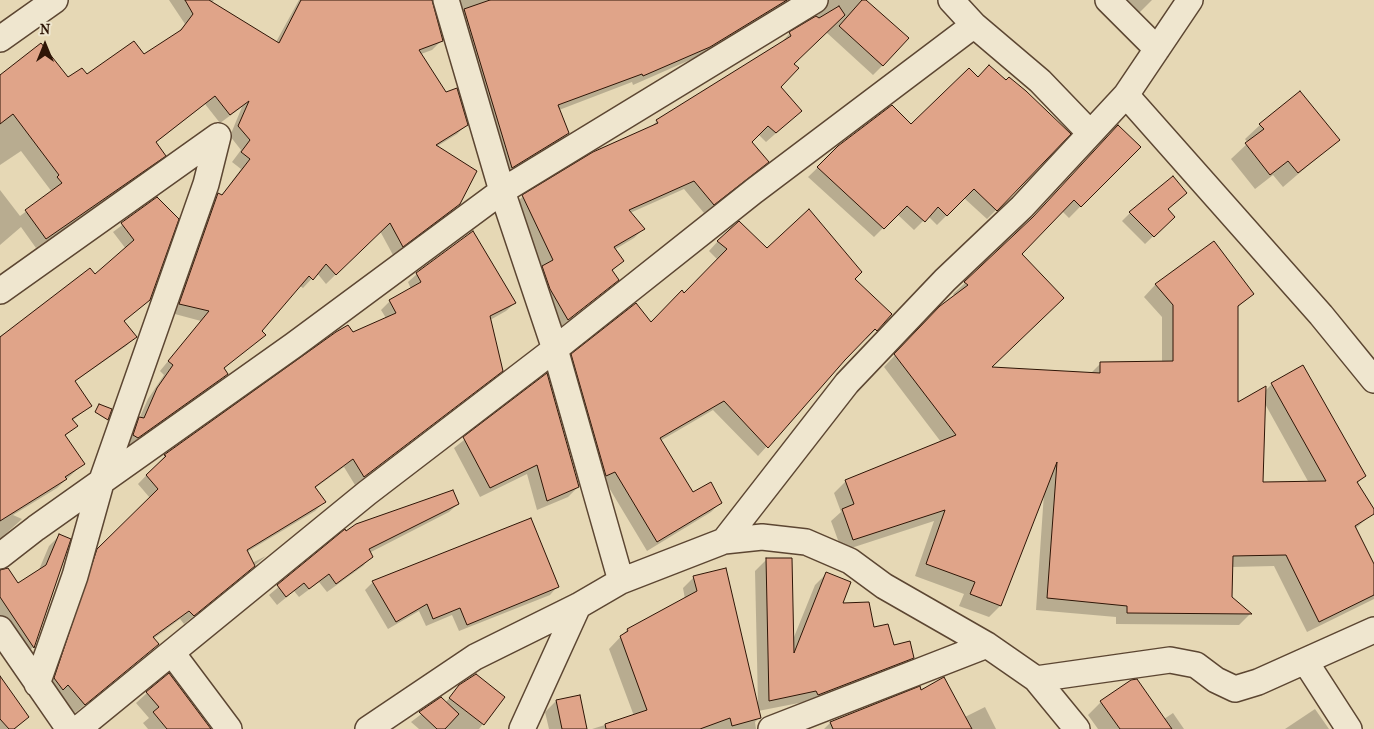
<!DOCTYPE html>
<html>
<head>
<meta charset="utf-8">
<style>
  body { margin:0 }
  #map { position:relative; width:1374px; height:729px; overflow:hidden; background:#e6d8b5; font-family:"IM FELL French Canon",serif }
  canvas { display:block }
  .north { position:absolute; left:20px; top:20px; width:50px; height:50px; -webkit-text-stroke:4px #efe6cf; paint-order:stroke; rotate:0deg; font-size:14px; font-weight:700; line-height:20px; text-align:center; color:#2e1506 }
  .north::after { content:''; display:block; margin:auto; width:18px; height:22px; background:#2e1506; clip-path:polygon(50% 0,100% 100%,50% 72%,0 100%) }
</style>
</head>
<body>
<div id="map">
<canvas width="1374" height="729"></canvas>
<div class="north">N</div>
</div>
<script>
const ctx = document.querySelector('canvas').getContext('2d');
ctx.lineJoin = 'round';
function paint(path, color) { ctx.fillStyle = color; ctx.fill(path, 'evenodd'); }
const toPath = rows => new Path2D(rows.map(r => 'M' + r).join(''));
function strokePath(path, color, width, dash) { ctx.strokeStyle = color; ctx.lineWidth = width; ctx.lineCap = dash ? 'butt' : 'round'; ctx.setLineDash(dash || []); ctx.stroke(path); }
paint(toPath([
  [169,0,214,0,211,3,276,42,299,0,431,0,442,40,432,50,421,54,466,125,457,134,436,147,459,204,449,214,393,255,380,231,326,284,317,273,303,288,300,286,260,331,264,335,223,369,227,374,217,383,127,447,124,445,130,428,139,419,148,399,164,375,160,371,201,321,171,313,209,204,218,195,221,196,241,169,232,162,241,150,230,136,242,107,220,123,205,104,155,143,164,155,155,165,36,248,21,227,0,245,0,190,20,216,52,192,21,151,0,165,0,76,68,79,87,76,144,56,177,34,185,24],
  [447,0,792,0,699,56,633,85,632,82,559,110,568,133,558,143,502,177],
  [815,0,864,0,883,65,873,75,826,32,792,64,779,87,791,120,766,142,758,134,750,142,767,162,704,213,684,189,630,213,643,229,634,238,614,250,623,261,611,272,617,280,558,329,534,277,543,268,514,206,523,196,650,128,657,121,781,43,790,33,819,14,820,9],
  [1119,0,1152,0,1135,17],
  [978,78,996,210,987,219,964,198,937,225,928,216,914,230,897,214,874,237,808,177,839,147,911,125],
  [1260,125,1338,140,1283,187,1273,175,1255,189,1231,159,1248,143,1245,139],
  [1139,147,1069,218,1062,211,1020,254,989,368,1090,374,1101,363,1162,362,1162,317,1144,297,1155,285,1214,243,1252,294,1236,309,1236,404,1264,392,1272,384,1364,476,1357,484,1374,512,1355,529,1374,566,1374,599,1307,632,1274,566,1232,567,1231,597,1250,614,1239,625,1116,624,1116,617,1036,610,1044,493,1000,606,989,617,959,606,964,594,915,576,934,521,842,551,831,521,841,512,834,493,846,481,941,442,884,367,928,320,955,296,953,294,965,283],
  [1264,402,1309,483,1262,483],
  [1186,193,1167,210,1165,225,1145,244,1122,221,1130,213],
  [157,199,149,299,123,322,135,337,126,346,74,382,90,406,72,421,76,426,65,436,83,464,57,488,13,515,22,519,0,539,0,336,95,276,126,249,113,232],
  [718,241,767,250,853,279,891,315,866,339,865,337,758,456,713,410,660,441,693,493,721,502,711,512,647,551,605,481,562,365,572,355,651,324,684,295,718,260,709,251],
  [417,274,515,303,506,311,490,320,502,370,355,485,344,467,315,488,324,502,315,511,247,552,252,563,266,556,184,624,180,619,153,639,157,644,148,653,75,713,59,693,46,687,89,559,150,498,138,484,165,456,336,333,353,334,386,318,381,310,390,301,411,289,408,282],
  [546,375,578,487,568,497,537,510,527,474,480,497,454,448],
  [458,504,449,512,369,553,371,557,363,566,327,592,319,582,299,597,294,591,277,605,269,595,345,531],
  [530,520,557,587,550,595,459,631,452,615,426,626,419,611,388,629,365,590,372,583],
  [60,535,69,539,33,647,23,657,0,623,0,581,17,585,38,572,49,546],
  [766,560,792,642,815,585,827,573,841,604,893,647,912,658,901,669,806,706,804,702,758,711,760,717,755,722,756,729,592,729,634,716,609,649,627,630,685,599,683,588,694,577,758,704,755,571],
  [0,678,27,717,15,729,0,729],
  [460,686,504,697,479,729,419,729,411,722,441,699,445,703],
  [919,688,920,691,965,717,985,707,996,729,824,729,830,723],
  [147,693,209,729,148,729,143,723,149,718,136,703],
  [556,701,586,729,549,729,545,712],
  [1101,702,1164,719,1173,713,1184,729,1098,729,1088,715],
  [1315,709,1329,729,1285,729]
]), '#0003');
const building = toPath([
  [185,0,209,0,279,43,301,0,432,0,443,41,419,50,446,92,457,88,468,125,436,145,477,171,460,204,403,247,390,223,336,275,326,264,313,280,309,276,262,331,266,335,224,368,228,374,138,438,133,435,139,417,144,418,157,388,173,365,168,361,209,311,179,304,218,193,222,195,250,159,241,152,250,140,238,126,249,101,230,115,215,96,156,142,166,156,46,239,25,210,62,183,57,177,59,175,13,114,0,124,0,75,41,43,68,77,82,68,87,74,134,41,144,54,181,30,193,14,185,0],
  [490,0,787,0,710,47,643,76,642,74,558,105,569,133,512,168,464,9,490,0],
  [862,0,866,0,909,38,883,66,839,26,862,0],
  [839,6,845,15,794,64,799,68,781,87,802,111,776,133,768,126,752,142,769,162,714,205,694,181,629,210,645,229,614,247,624,261,612,270,619,280,568,320,550,289,542,266,553,260,522,195,593,152,658,123,656,120,791,36,789,32,816,16,819,18,839,6],
  [989,65,1006,80,1009,77,1026,91,1071,134,997,211,974,189,947,216,938,207,925,222,907,206,884,229,817,167,838,146,892,105,911,124,969,68,978,77,989,65],
  [1300,91,1340,140,1298,173,1288,161,1270,175,1245,143,1264,129,1259,124,1300,91],
  [1118,125,1141,147,1081,207,1074,200,1022,254,1064,298,992,367,1100,373,1100,362,1173,361,1173,305,1155,284,1214,241,1254,294,1238,306,1238,402,1266,386,1263,482,1326,481,1271,383,1303,365,1366,476,1357,482,1374,509,1374,514,1355,526,1374,564,1374,595,1319,622,1286,555,1233,556,1232,597,1252,614,1127,613,1127,606,1047,598,1057,462,1001,606,970,594,975,582,926,564,945,510,853,540,842,509,854,504,845,480,956,435,894,354,940,306,968,285,964,282,1033,217,1118,125],
  [1173,176,1187,193,1168,209,1175,217,1154,237,1129,212,1173,176],
  [157,197,179,219,150,300,124,321,137,337,75,381,92,406,72,419,78,426,65,435,85,464,65,477,67,479,0,521,0,337,90,268,95,274,134,240,121,223,157,197],
  [809,209,862,272,855,279,892,314,877,331,875,329,845,360,768,448,724,401,660,438,693,492,711,482,722,503,657,542,615,472,606,476,571,354,636,303,651,322,682,290,684,293,727,249,717,241,739,221,767,248,809,209],
  [473,231,516,303,490,316,503,371,364,477,353,459,315,487,326,502,247,550,255,566,194,616,189,611,153,637,159,644,85,705,68,685,63,690,54,678,97,549,158,489,146,475,166,456,164,455,336,332,348,325,353,332,396,313,389,300,421,282,416,273,473,231],
  [547,373,579,487,547,501,537,465,490,488,463,437,547,373],
  [99,404,112,409,108,420,95,412,99,404],
  [453,490,459,504,369,549,373,557,336,584,329,574,309,589,304,583,286,597,277,585,345,529,346,531,356,524,453,490],
  [531,518,559,587,467,625,460,608,433,619,427,604,396,622,372,581,531,518],
  [59,534,71,539,34,648,0,597,0,570,8,568,18,583,46,565,59,534],
  [766,558,792,558,794,653,826,572,851,582,843,603,869,602,874,627,888,624,894,645,910,641,914,658,818,695,816,691,769,701,766,558],
  [726,568,761,718,732,726,730,718,700,729,606,729,605,724,647,710,620,636,628,631,627,629,697,591,693,576,726,568],
  [169,673,211,729,167,729,153,712,159,707,146,692,169,673],
  [476,674,505,697,484,725,449,698,459,685,476,674],
  [0,676,29,717,14,729,9,729,0,719,0,676],
  [944,677,972,729,833,729,830,722,920,686,921,690,944,677],
  [1137,679,1172,729,1120,729,1100,701,1131,680,1137,679],
  [580,695,587,729,562,729,556,700,580,695],
  [441,697,459,714,445,729,437,729,419,712,441,697]
]);
paint(building, '#e0a489');
strokePath(building, '#2e1506', 1);
const street = toPath([
  [446,0,502,191,555,349,621,581],
  [951,0,974,25,1040,81,1090,133],
  [1108,0,1157,49],
  [0,39,55,0],
  [1126,95,1321,315,1374,380],
  [0,291,218,136],
  [724,541,762,537,806,542,850,561,884,586,987,645,1036,679,1077,729],
  [0,556,36,528,294,345,502,191,815,0],
  [0,629,69,729],
  [172,653,229,729],
  [1305,661,1349,729],
  [1036,679,1170,660,1196,665,1216,680,1235,689,1258,682,1374,630],
  [37,684,75,576,101,483,206,184,218,136],
  [78,729,367,493,555,349,754,191,974,25],
  [368,729,475,657,578,606,621,581,724,541,847,383,945,280,1022,207,1126,95,1190,0],
  [522,729,578,606],
  [771,729,987,645]
]);
strokePath(street, '#5c4632', 28);
strokePath(street, '#efe6cf', 25);
</script>
</body>
</html>
